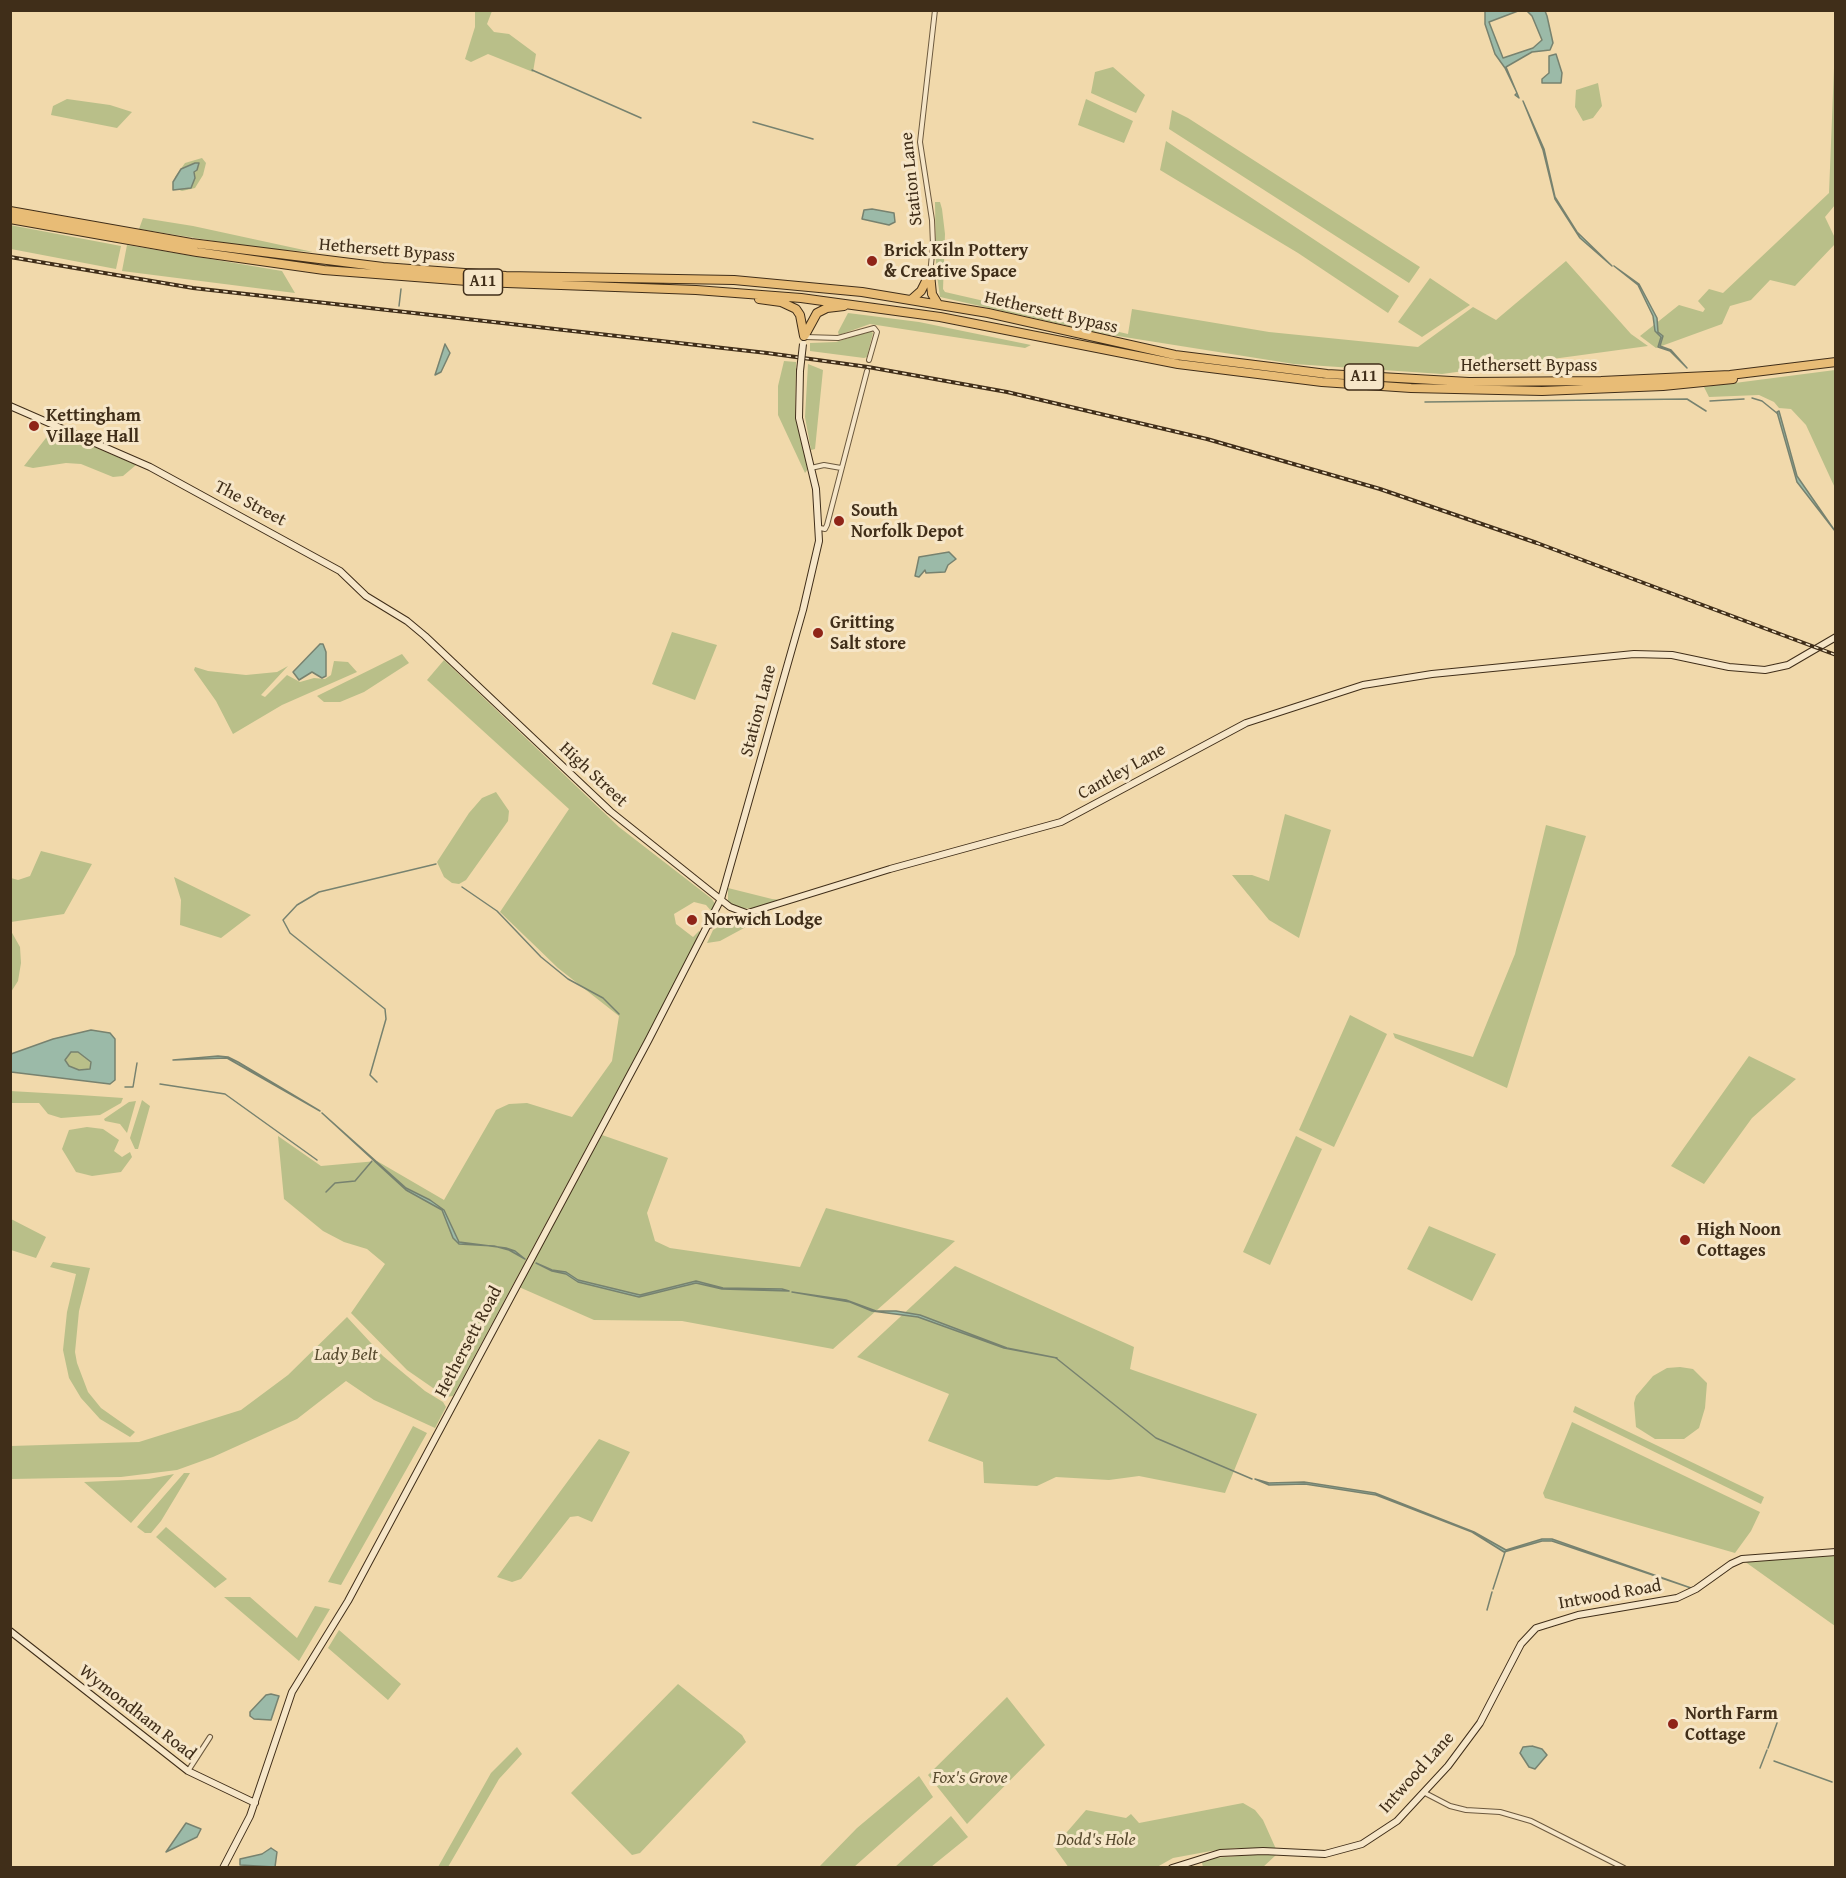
<!DOCTYPE html>
<html>
<head>
<meta charset="utf-8">
<style>
  body { margin:0 }
  #map { position:relative; width:1846px; height:1878px; overflow:hidden; background:#f1d9ab; font-family:"Gentium Book Plus",serif }
  canvas { display:block }
  .frame { position:absolute; inset:0; border:12px solid #402e19; pointer-events:none }
</style>
</head>
<body>
<div id="map">
<canvas width="1846" height="1878"></canvas>
<div class="frame"></div>
</div>
<script>
const ctx = document.querySelector('canvas').getContext('2d');
ctx.lineJoin = 'round';
function paint(path, color) { ctx.fillStyle = color; ctx.fill(path, 'evenodd'); }
const toPath = rows => new Path2D(rows.map(r => 'M' + r).join(''));
function strokePath(path, color, width, dash) { ctx.strokeStyle = color; ctx.lineWidth = width; ctx.lineCap = dash ? 'butt' : 'round'; ctx.setLineDash(dash || []); ctx.stroke(path); }
function label(font, color, halo, rows, align = 'center') {
  ctx.font = font + ' "Gentium Book Plus",serif'; ctx.lineWidth = 6; ctx.setLineDash([]); ctx.textBaseline = 'middle'; ctx.strokeStyle = halo; ctx.fillStyle = color; for (const [text, x, y, turn = 0] of rows) {
    ctx.save(); ctx.translate(x, y); ctx.rotate((+turn || 0) * Math.PI / 180); ctx.textAlign = isNaN(turn) ? turn : align; if (halo) ctx.strokeText(text, 0, 0); ctx.fillText(text, 0, 0); ctx.restore();
  }
}
paint(toPath([
  [475,11,492,11,487,24,494,32,509,34,536,54,533,72,488,54,471,62,465,59,475,27],
  [1835,43,1835,205,1825,217,1835,238,1835,244,1795,286,1770,280,1751,300,1730,306,1722,324,1656,348,1640,336,1679,305,1703,312,1705,309,1698,301,1709,289,1723,293,1829,193],
  [1113,67,1145,95,1136,113,1091,93,1095,72],
  [1598,83,1602,106,1593,118,1583,121,1575,107,1576,90],
  [67,99,110,105,132,112,117,128,51,115,53,106],
  [1086,99,1133,121,1124,143,1078,125],
  [1172,110,1188,118,1420,267,1409,283,1169,129],
  [1166,141,1399,296,1388,313,1298,253,1160,170],
  [202,158,206,163,203,175,195,188,182,191,174,188,175,177,185,163],
  [935,202,940,202,942,209,945,234,943,289,945,292,1128,334,1132,309,1269,332,1418,347,1473,307,1496,320,1566,261,1631,334,1648,346,1442,374,1294,364,1105,334,940,297,936,268],
  [143,218,193,226,313,252,257,248,139,229],
  [10,225,121,246,116,269,11,249],
  [127,245,282,271,295,293,122,271],
  [1430,278,1470,305,1422,337,1398,322],
  [848,313,919,322,1031,345,1025,348,870,324,839,335,838,332],
  [870,331,873,333,867,357,864,358,810,351,810,343,836,342],
  [784,361,796,362,795,417,808,469,805,473,778,415,778,386],
  [808,364,823,370,815,449,811,450,805,417],
  [1835,370,1835,488,1806,425,1791,409,1779,408,1774,402,1759,395,1709,397,1704,387],
  [53,429,136,465,123,476,113,477,81,464,66,463,33,468,24,466],
  [672,632,717,645,695,700,652,684],
  [402,654,409,663,364,692,340,702,324,702,317,696],
  [444,660,619,827,712,899,715,904,712,912,706,905,694,902,674,914,676,924,693,937,699,931,702,933,453,1396,446,1397,407,1370,351,1313,385,1264,367,1249,344,1242,323,1231,284,1199,278,1136,321,1166,377,1161,444,1200,496,1110,509,1104,527,1103,572,1117,612,1061,619,1016,558,968,500,912,569,809,427,680],
  [334,661,348,662,357,672,282,705,233,734,216,701,194,670,195,667,208,671,246,675,277,672,288,666,261,695,265,697,287,675,300,682,314,678,325,679,331,675],
  [496,792,509,811,508,821,466,880,459,884,452,883,444,877,437,862,469,813,482,798],
  [1285,814,1331,830,1299,938,1269,920,1232,875,1252,875,1269,881],
  [1546,825,1586,836,1507,1088,1395,1038,1393,1033,1473,1057,1515,954],
  [41,851,92,864,64,914,11,922,11,878,18,880,30,876],
  [174,877,251,915,221,938,180,925,181,900],
  [728,888,772,899,782,900,762,907,741,909,728,902],
  [759,912,768,915,720,941,707,943,713,930,730,920],
  [11,931,20,947,21,963,18,981,11,992],
  [1350,1015,1387,1034,1334,1147,1299,1130],
  [71,1052,78,1052,91,1062,90,1069,79,1070,69,1066,65,1061],
  [1749,1056,1796,1079,1752,1118,1704,1184,1671,1166],
  [10,1091,80,1095,123,1098,121,1103,100,1115,61,1118,48,1114,39,1103,11,1103],
  [142,1100,150,1106,138,1149,135,1149,130,1138],
  [136,1101,127,1133,120,1124,105,1121,104,1119,129,1102],
  [87,1127,103,1129,119,1140,114,1151,122,1157,130,1152,132,1157,121,1172,92,1176,76,1172,62,1149,69,1130],
  [602,1135,668,1158,647,1213,655,1241,670,1248,800,1267,826,1208,955,1241,833,1349,682,1321,594,1320,519,1287],
  [1296,1136,1322,1149,1270,1265,1243,1252],
  [11,1219,46,1237,36,1258,11,1250],
  [1429,1226,1496,1254,1472,1301,1407,1269],
  [53,1262,90,1268,79,1311,75,1352,77,1363,88,1392,101,1408,135,1432,130,1437,100,1419,81,1398,69,1378,63,1350,67,1312,76,1274,50,1267],
  [955,1266,1134,1347,1130,1369,1257,1414,1225,1493,1139,1476,1109,1480,1056,1477,1037,1486,984,1483,983,1462,928,1441,949,1394,857,1357],
  [347,1317,383,1356,425,1391,443,1402,446,1407,435,1428,374,1400,346,1381,297,1419,213,1457,177,1470,121,1477,11,1479,11,1446,139,1442,241,1410,288,1375],
  [1680,1367,1693,1369,1707,1383,1705,1408,1699,1428,1684,1439,1655,1439,1636,1427,1634,1403,1636,1396,1653,1376,1667,1368],
  [1575,1406,1764,1497,1761,1504,1573,1412],
  [1572,1422,1760,1512,1751,1531,1735,1553,1545,1498,1543,1493],
  [413,1426,427,1433,341,1585,328,1582],
  [599,1439,630,1452,592,1522,578,1516,570,1517,521,1579,512,1582,497,1577],
  [184,1473,190,1473,161,1521,151,1533,145,1533,137,1527],
  [174,1474,131,1523,84,1482,149,1479],
  [166,1527,227,1579,215,1588,156,1537],
  [1835,1556,1835,1626,1744,1561,1754,1559],
  [224,1597,250,1597,297,1638,315,1606,330,1609,299,1661],
  [339,1630,401,1684,388,1700,328,1648],
  [678,1684,742,1735,746,1742,640,1853,632,1855,571,1793],
  [1007,1697,1045,1745,967,1824,928,1775],
  [517,1747,522,1754,499,1779,448,1867,438,1867,491,1773],
  [919,1776,933,1797,854,1867,819,1867,857,1828],
  [1243,1803,1255,1810,1263,1820,1276,1849,1237,1848,1211,1851,1173,1858,1157,1867,1069,1868,1054,1847,1086,1810,1126,1818,1131,1814,1139,1823],
  [951,1816,968,1837,931,1867,895,1867],
  [1263,1854,1276,1855,1262,1868,1203,1867,1201,1859]
]), '#b9bf89');
const water = toPath([
  [1485,11,1518,11,1489,22,1503,58,1533,48,1542,40,1532,16,1527,11,1545,11,1547,16,1553,43,1550,50,1532,52,1506,67,1519,98,1515,95,1517,93,1505,68,1495,54,1485,24,1485,11],
  [1556,54,1562,73,1561,83,1542,83,1542,79,1549,73,1549,56,1556,54],
  [1523,101,1544,149,1555,197,1577,232,1612,266,1580,238,1555,199,1543,150,1523,101],
  [195,163,199,163,197,170,194,172,195,178,191,188,173,190,173,182,181,169,195,163],
  [872,209,894,213,895,222,889,225,862,219,864,210,872,209],
  [1614,266,1639,284,1657,318,1658,332,1663,336,1660,346,1671,350,1687,368,1670,351,1658,347,1661,337,1655,331,1653,316,1638,285,1614,266],
  [445,344,450,353,441,372,435,375,445,344],
  [1779,411,1797,476,1835,531,1797,482,1777,412,1779,411],
  [949,552,956,559,948,565,945,572,926,573,925,570,919,577,915,576,919,557,949,552],
  [320,644,323,644,326,652,326,676,322,678,312,672,299,680,293,672,320,644],
  [91,1030,110,1033,115,1039,115,1080,110,1084,11,1072,11,1054,53,1039,91,1030],
  [71,1052,78,1052,91,1062,90,1069,79,1070,69,1066,65,1060,71,1052],
  [218,1056,228,1057,238,1062,320,1111,227,1058,173,1060,218,1056],
  [322,1113,406,1188,430,1200,444,1210,459,1242,506,1248,515,1251,525,1259,509,1250,494,1246,459,1244,453,1238,442,1210,406,1190,322,1113],
  [536,1263,552,1270,566,1272,578,1280,640,1295,696,1281,723,1288,782,1289,789,1291,722,1289,696,1283,639,1297,578,1282,566,1274,552,1271,536,1263],
  [792,1292,846,1300,876,1311,896,1311,920,1315,1007,1348,1057,1358,1004,1348,918,1317,872,1311,850,1302,792,1292],
  [1255,1479,1269,1483,1304,1482,1375,1493,1474,1532,1506,1550,1542,1539,1552,1539,1691,1588,1552,1541,1542,1541,1504,1552,1472,1532,1376,1495,1305,1484,1269,1485,1255,1479],
  [271,1694,279,1696,271,1720,254,1719,250,1716,250,1712,266,1695,271,1694],
  [1532,1746,1542,1749,1547,1755,1535,1769,1529,1767,1520,1753,1523,1747,1532,1746],
  [186,1823,201,1829,197,1837,166,1852,186,1823],
  [271,1848,277,1852,275,1867,240,1865,240,1859,262,1854,271,1848]
]);
paint(water, '#9bbaa8');
strokePath(water, '#77826f', 1.5);
strokePath(toPath([
  [532,70,641,118],
  [753,122,813,139],
  [399,306,401,289],
  [1752,398,1762,401,1778,414],
  [1710,401,1744,399],
  [1425,402,1687,399,1706,411],
  [462,887,497,911,541,957,568,979,603,998,619,1014],
  [377,1082,370,1075,386,1019,385,1009,290,933,283,920,297,905,319,892,436,864],
  [160,1084,225,1094,317,1160],
  [125,1087,133,1087,137,1063],
  [326,1192,335,1183,355,1181,372,1161],
  [1056,1358,1156,1438,1252,1479],
  [1493,1589,1505,1552],
  [1487,1610,1492,1592],
  [1768,1748,1777,1723],
  [1774,1761,1832,1782],
  [1760,1768,1767,1750]
]), '#77826f', 1.5);
const street = toPath([
  [930,274,933,245,932,220,920,142,935,10],
  [805,337,838,338,874,328,877,332,869,360],
  [811,468,824,465,841,468],
  [820,528,825,529,827,525,867,371],
  [188,1771,210,1737],
  [1425,1793,1450,1806,1466,1810,1500,1812,1531,1821,1624,1868]
]);
const secondary = toPath([
  [10,406,150,467,340,571,366,596,407,621,425,636,610,811,730,907,746,913],
  [709,925,890,869,1061,822,1246,723,1363,685,1432,674,1634,654,1672,655,1729,667,1765,670,1788,665,1836,637],
  [10,1631,188,1771,255,1803],
  [223,1868,250,1816,292,1692,348,1601,648,1041,721,899,803,610,819,541,816,489,799,418,800,371],
  [1172,1868,1220,1853,1263,1851,1325,1854,1362,1844,1397,1821,1448,1766,1480,1723,1521,1644,1536,1628,1578,1615,1677,1598,1696,1589,1731,1564,1742,1559,1836,1552]
]);
const highway = toPath([
  [10,211,191,243,383,267,506,276,734,280,862,292,988,313,1175,355,1327,374,1469,382,1601,381,1730,375,1836,362],
  [10,219,197,252,324,270,480,282,696,290,801,298,940,317,1178,364,1322,382,1411,388,1542,391,1663,386,1733,379],
  [930,274,932,294,938,304],
  [759,299,781,302,796,309,800,315,804,336],
  [912,299,921,291,928,277],
  [805,335,817,313,827,308,844,306]
]);
strokePath(street, '#6c593e', 6);
strokePath(secondary, '#402e19', 8);
strokePath(highway, '#402e19', 10);
strokePath(street, '#f6e6c8', 4);
strokePath(secondary, '#f6e6c8', 6);
strokePath(highway, '#e8bc76', 8);
const rail = toPath([
  [10,257,193,288,767,353,868,367,1007,392,1207,439,1380,489,1537,543,1836,655]
]);
strokePath(rail, '#402e19', 4);
strokePath(rail, '#f6e6c8', 1.5, [4.5]);
const secondaryBridge = toPath([
  [800,371,803,344]
]);
strokePath(secondaryBridge, '#402e19', 8, []);
strokePath(secondaryBridge, '#f6e6c8', 6);
for (const [x, y, r, color] of [
  [872,261,6,"#8f2418"],
  [34,426,6,"#8f2418"],
  [839,521,6,"#8f2418"],
  [818,633,6,"#8f2418"],
  [692,920,6,"#8f2418"],
  [1685,1240,6,"#8f2418"],
  [1673,1724,6,"#8f2418"]
]) { const dot = new Path2D(); dot.arc(x, y, r, 0, 2 * Math.PI); ctx.fillStyle = color; ctx.fill(dot); strokePath(dot, '#f6e6c8', 2); }
for (const [x, y, w] of [
  [483,282,39],
  [1364,377,39]
]) { const box = new Path2D(); box.roundRect(x - w / 2, y - 13, w, 26, 4.5); ctx.fillStyle = '#f6e6c8'; ctx.fill(box); strokePath(box, '#402e19', 1.5); }
label('bold 16px', '#402e19', null, [
  ["A11",483,282],
  ["A11",1364,377]
]);
label('18px', '#402e19', '#f6e6c8', [
  ["Station Lane",912,179,-96],
  ["Hethersett Bypass",387,251,5],
  ["Hethersett Bypass",1051,313,13],
  ["Hethersett Bypass",1529,366],
  ["The Street",250,504,28],
  ["Station Lane",759,711,-75],
  ["Cantley Lane",1122,772,-29],
  ["High Street",593,775,43],
  ["Hethersett Road",469,1342,-62],
  ["Intwood Road",1610,1595,-10],
  ["Wymondham Road",137,1713,38],
  ["Intwood Lane",1417,1773,-48]
]);
label('bold 18px', '#402e19', '#f6e6c8', [
  ["Brick Kiln Pottery",884,251],
  ["& Creative Space",884,272],
  ["Kettingham",46,416],
  ["Village Hall",46,437],
  ["South",851,511],
  ["Norfolk Depot",851,532],
  ["Gritting",830,623],
  ["Salt store",830,644],
  ["Norwich Lodge",704,920],
  ["High Noon",1697,1230],
  ["Cottages",1697,1251],
  ["North Farm",1685,1714],
  ["Cottage",1685,1735]
], 'left');
label('italic 18px', '#584b2f', '#f6e6c8', [
  ["Lady Belt",346,1355],
  ["Fox's Grove",970,1778],
  ["Dodd's Hole",1096,1840]
]);
</script>
</body>
</html>
